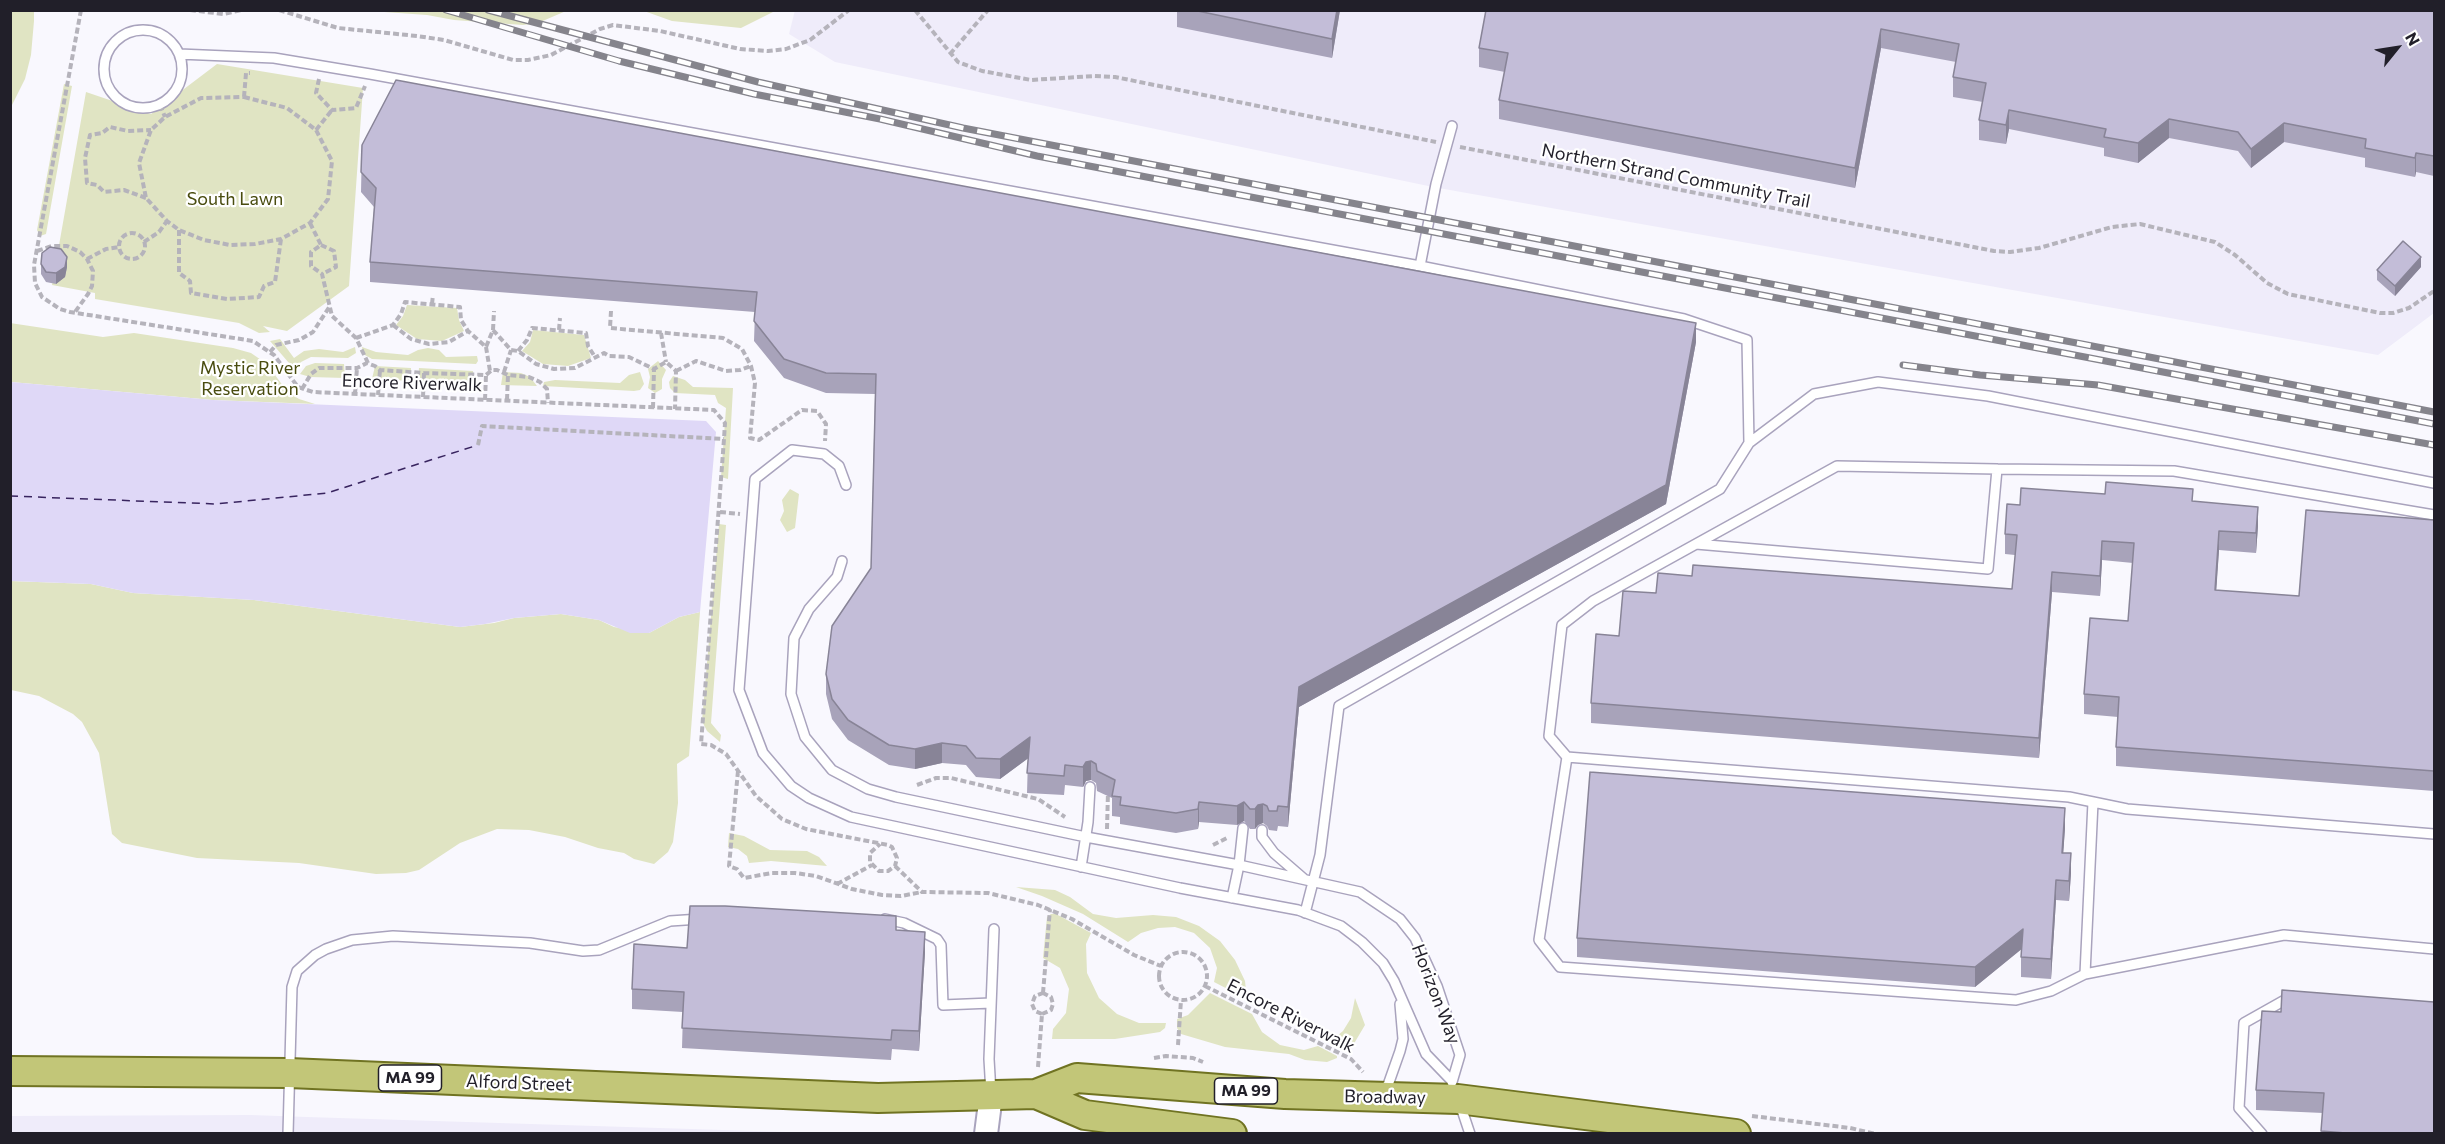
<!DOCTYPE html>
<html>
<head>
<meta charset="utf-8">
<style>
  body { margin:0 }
  #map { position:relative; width:2445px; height:1144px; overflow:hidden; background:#f9f8fe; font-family:Commissioner,sans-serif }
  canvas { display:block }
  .frame { position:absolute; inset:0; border:12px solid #211f29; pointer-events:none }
  .north { position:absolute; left:2367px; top:18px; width:60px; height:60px; -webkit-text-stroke:4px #fff; paint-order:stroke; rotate:60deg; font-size:16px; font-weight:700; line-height:24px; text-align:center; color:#211f29 }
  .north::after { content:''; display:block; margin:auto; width:21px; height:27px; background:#211f29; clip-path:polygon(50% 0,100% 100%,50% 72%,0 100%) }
</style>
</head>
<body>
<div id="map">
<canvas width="2445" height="1144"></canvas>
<div class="frame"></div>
<div class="north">N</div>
</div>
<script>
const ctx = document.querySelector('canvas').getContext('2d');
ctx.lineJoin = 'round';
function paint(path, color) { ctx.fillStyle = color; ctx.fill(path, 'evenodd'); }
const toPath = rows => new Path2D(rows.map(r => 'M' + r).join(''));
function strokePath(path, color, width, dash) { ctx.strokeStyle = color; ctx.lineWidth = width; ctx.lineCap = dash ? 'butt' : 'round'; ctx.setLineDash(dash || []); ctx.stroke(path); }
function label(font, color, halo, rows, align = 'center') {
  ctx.font = font + ' Commissioner,sans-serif'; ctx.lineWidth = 4.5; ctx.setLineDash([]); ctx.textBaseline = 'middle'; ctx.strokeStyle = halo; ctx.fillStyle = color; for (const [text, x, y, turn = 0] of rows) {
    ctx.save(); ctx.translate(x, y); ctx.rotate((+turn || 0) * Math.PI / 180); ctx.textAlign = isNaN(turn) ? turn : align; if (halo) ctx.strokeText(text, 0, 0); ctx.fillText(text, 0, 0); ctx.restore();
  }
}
paint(toPath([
  [795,10,2434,11,2434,313,2378,355,1433,187,835,62,789,34],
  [251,1115,307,1117,819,1133,11,1134,10,1116]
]), '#efecfa');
paint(toPath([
  [11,10,34,11,34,21,31,55,25,79,11,107],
  [370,11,566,10,566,11,538,23,523,25,454,20,427,15],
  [644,11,775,10,775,11,741,28,672,21],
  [217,64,363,88,349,286,287,331,263,326,270,332,259,333,239,323,95,299,95,293,52,285,86,92,151,114],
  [64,84,72,86,46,234,40,236,37,230],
  [407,305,457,308,459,320,464,331,442,341,417,339,396,325,403,316],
  [10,323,103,337,134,333,233,348,251,353,267,364,286,390,299,399,315,404,213,400,11,382],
  [533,330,584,335,591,358,568,366,543,364,522,351,530,342],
  [280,339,294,358,304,351,319,349,343,352,355,347,356,353,348,358,311,357,301,362,295,370,270,341],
  [362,347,376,352,408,355,418,350,428,348,439,350,446,357,477,356,478,361,476,364,372,359,363,354],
  [658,361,666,370,662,379,662,389,655,393,648,388,650,377,648,369],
  [315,363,344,364,345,378,310,377,300,374,306,366],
  [375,366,411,368,411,381,372,379],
  [419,368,473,371,474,384,418,381],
  [503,372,521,373,530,377,537,386,501,385],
  [640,372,644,384,640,390,634,391,543,386,544,382,555,380,620,383,629,375],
  [673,376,685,380,693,387,733,388,728,479,721,477,726,408,718,403,715,395,675,393,670,388,669,382],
  [790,489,799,494,795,528,787,532,780,520,784,511,782,500],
  [719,524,726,525,711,723,721,735,720,742,707,731,702,721],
  [10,581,91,584,133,593,254,600,460,627,494,623,514,618,561,614,599,620,614,627,649,633,679,617,700,612,689,756,677,764,678,803,673,842,668,852,654,864,634,859,624,853,598,848,565,837,529,830,497,829,460,843,419,870,406,873,376,874,299,863,197,858,122,843,112,834,99,753,82,722,73,714,39,696,11,690],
  [729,833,744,836,770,850,807,851,819,857,827,866,771,861,749,863,747,856,738,849,728,847],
  [1016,887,1055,890,1070,897,1093,914,1116,918,1153,915,1176,917,1199,926,1220,941,1235,960,1245,981,1247,999,1214,982,1217,968,1210,948,1194,933,1175,927,1158,928,1141,933,1128,942,1083,914,1042,896],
  [1051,914,1056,914,1091,933,1086,944,1087,973,1099,998,1117,1014,1139,1023,1166,1023,1165,1028,1160,1032,1115,1039,1052,1039,1053,1029,1066,1013,1069,989,1060,968,1043,958,1047,917],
  [1210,993,1252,1014,1262,1032,1280,1045,1304,1050,1318,1046,1337,1056,1337,1058,1327,1062,1305,1060,1289,1054,1225,1047,1181,1034,1177,1028,1177,1019,1188,1015],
  [1355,998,1365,1025,1352,1047,1347,1048,1332,1040,1343,1031,1351,1018]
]), '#e0e4c3');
paint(toPath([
  [11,382,213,400,706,421,716,432,700,612,679,617,649,633,630,633,599,620,561,614,514,618,485,624,460,627,254,600,133,593,91,584,11,581]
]), '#dfd8f7');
strokePath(toPath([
  [10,496,216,504,327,493,478,445]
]), '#38245f', 1.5, [8, 6]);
const service = toPath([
  '104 69a39 39 0 1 1 78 0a39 39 0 1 1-78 0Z',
  [179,54,274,58,370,74,1420,266,1684,319,1747,340,1749,443,1720,489,1339,706,1320,855,1305,913],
  [1420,266,1436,184,1452,126],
  [1749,443,1814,394,1878,382,1988,396,2434,483],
  [1997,469,2174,471,2434,515],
  [846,485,839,466,824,454,792,450,755,479,739,690,763,753,791,786,809,798,851,817,1180,888,1298,910,1341,926,1362,942,1383,963,1394,981,1426,1054,1451,1080],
  [1696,544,1988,569,1997,469,1837,466,1593,601,1562,625,1549,736,1567,757,2069,797,2127,809,2434,834],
  [842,561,837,577,809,609,794,638,791,694,805,737,832,770,868,789,896,797,1086,837,1239,865,1360,892,1400,919,1415,938,1437,986,1460,1055,1452,1082],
  [1567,757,1539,940,1560,967,2016,1000,2051,991,2085,974],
  [2093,802,2085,974,2284,935,2434,949],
  [1262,830,1262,837,1274,853,1304,879],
  [1081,867,1088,822,1090,787],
  [1232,898,1239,865,1243,828],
  [885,919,904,923,937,939,941,945,943,1005,991,1003],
  [1382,1090,1388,1085,1400,1051,1403,1039,1400,1004],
  [991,1093,989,1059,994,929],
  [1460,1104,1470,1134],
  [288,1134,292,987,297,971,315,955,326,949,352,940,393,936,530,943,583,951,599,950,670,921,700,919],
  [2262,1134,2239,1108,2244,1023,2292,996]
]);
const tertiary = toPath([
  [986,1134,991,1095]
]);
const primary = toPath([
  [10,1071,289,1073,878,1098,1036,1094,1077,1078,1285,1094,1458,1099,1736,1134],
  [1036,1094,1085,1115,1232,1134]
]);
strokePath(service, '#a9a3bd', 12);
strokePath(tertiary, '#a9a3bd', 26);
strokePath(primary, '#707322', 32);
strokePath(toPath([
  [81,10,34,265,35,283,42,297,60,309,70,312,253,341,274,355,298,387,313,392,714,410,725,423,724,439,701,744,711,745,726,754,756,796,782,819,806,829,888,845,892,847,897,858,895,866,888,871,879,871,870,862,870,853,880,844],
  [190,10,223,14,242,10],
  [279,10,338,28,417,36,444,40,513,60,528,60,551,55,600,29,613,25,660,31,740,49,768,51,786,49,810,40,849,10],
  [915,10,958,62,982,71,1031,80,1094,76,1115,77,1436,142],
  [950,54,988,10],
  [319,79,316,93,332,110,356,108,365,86],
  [244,97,287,108,316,130,332,161,328,199,310,223,281,239,255,244,230,245,204,240,179,230,167,221,146,198,139,163,151,130,165,117,201,98,244,97],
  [244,97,246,73,250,73],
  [160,105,165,117],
  [316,130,332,110],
  [1460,147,1994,251,2010,252,2039,248,2112,227,2140,224,2215,242,2235,255,2267,283,2288,294,2380,313,2393,313,2409,308,2434,291],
  [146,198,124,190,104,192,97,185,87,183,85,158,90,135,102,133,110,127,128,131,151,130],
  [310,223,321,245,311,252,311,266,322,274,332,316,356,338,368,363],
  [179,230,179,273,190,281,191,293,227,299,259,297,264,286,275,282,281,239],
  '119 246a13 13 0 1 1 26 0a13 13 0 1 1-26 0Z',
  [144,242,159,232,167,221],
  [321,245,334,251,336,267,322,274],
  [37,251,52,246,67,246,80,252,87,259,93,271,92,286,88,294,75,312],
  [87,259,106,249,119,247],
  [432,304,433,295],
  [611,311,610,328,723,338,742,349,751,366,755,383,750,438,759,440,802,410,817,411,826,424,825,441],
  [393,325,411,339,429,344,449,342,468,331,486,347,493,330,511,350,518,351,536,364,554,369,575,368,604,353,609,356,629,357,654,369,666,362,676,371,675,409],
  [493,330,494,311],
  [559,330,560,318],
  [661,333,666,362],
  [356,338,393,325,401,314,405,302,460,307,461,320,468,331],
  [486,347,490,371],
  [518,351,527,340,532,328,586,333,588,346,595,357],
  [270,352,276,345,299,340,313,332,330,306],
  [676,371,696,361,726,371,740,370,751,366],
  [504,372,511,350],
  [302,389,311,374,319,368,357,368,367,363,375,366,380,370,424,373,486,375,492,370,497,370,508,375,529,377,540,382,547,389,548,403],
  [355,394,357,368],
  [378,395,380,370],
  [423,397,424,373],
  [485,400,486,375],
  [507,400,508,375],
  [653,408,654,369],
  [478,445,482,426,724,439],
  [720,512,740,514],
  [738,771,729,866,737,869,744,878,772,873,795,873,816,876,852,889,882,895,901,896,922,892],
  [917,785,936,778,951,778,1038,799,1065,817],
  [1107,829,1108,792],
  [1213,845,1227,838],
  [895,866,922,892,988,893,1038,905,1072,919,1134,955,1161,966],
  [837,884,872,865],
  '1159 976a24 24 0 1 1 48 0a24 24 0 1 1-48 0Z',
  [1205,986,1351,1059,1363,1072],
  [1043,993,1050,909],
  [1042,1014,1051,1010,1053,1004,1051,997,1043,993],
  [1042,1014,1035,1011,1032,1004,1035,996,1043,993],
  [1178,1045,1181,1000],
  [1154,1058,1166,1056,1193,1058,1203,1062],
  [1038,1067,1042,1014],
  [1752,1116,1850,1128,1876,1134]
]), '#b5b3bb', 4, [6, 3]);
strokePath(service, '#fff', 9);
strokePath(tertiary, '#fff', 22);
strokePath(primary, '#c2c678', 28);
const rail = toPath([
  [446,10,619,61,754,94,880,119,1037,156,2434,424],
  [488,10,758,82,963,128,2434,412],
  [1903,365,1980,375,2098,385,2434,445]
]);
strokePath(rail, '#85848c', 7);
strokePath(rail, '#fff', 4.5, [14]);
paint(toPath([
  [1177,10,1340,10,1332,58,1177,27],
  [1486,10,2434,10,2434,176,2416,172,2415,177,2365,167,2365,158,2284,142,2251,168,2238,151,2169,138,2138,163,2104,156,2104,148,2009,129,2006,144,1979,140,1979,120,1983,102,1953,97,1953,77,1956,62,1881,48,1855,188,1499,119,1499,100,1505,72,1479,67,1479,48],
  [362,145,1696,342,1666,504,1299,707,1288,827,1278,826,1277,831,1269,830,1267,826,1263,823,1258,825,1255,829,1250,829,1244,821,1237,825,1199,822,1198,829,1176,833,1120,824,1120,817,1112,816,1112,798,1097,791,1096,783,1091,780,1086,781,1083,787,1065,785,1064,795,1027,793,1028,758,1000,779,976,777,966,765,942,763,915,769,889,765,848,740,832,719,826,694,826,674,871,568,875,394,826,393,784,378,754,341,755,312,370,282,370,262,374,207,361,192],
  [41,264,67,267,65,277,56,284,46,282,41,274],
  [2421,267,2395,296,2377,280,2377,270],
  [2193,501,2258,526,2256,553,2219,550,2216,590,2299,596,2434,520,2434,791,2116,766,2116,747,2118,717,2084,714,2084,694,2128,621,2133,563,2102,560,2100,596,2052,592,2039,758,1591,723,1591,703,1619,636,1656,593,2012,589,2015,555,2005,554,2005,534,2020,505],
  [2065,828,2063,853,2071,873,2069,901,2056,900,2051,979,2021,977,2021,949,1975,987,1577,957,1577,938],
  [896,930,925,952,919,1051,892,1049,891,1060,682,1048,683,1012,632,1009,632,989,687,948],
  [2262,1011,2434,1134,2321,1134,2323,1113,2256,1110,2256,1090]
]), '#a8a3ba');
paint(toPath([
  [1337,10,1340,10,1332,58,1332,39],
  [1881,29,1881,48,1855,188,1855,168],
  [2009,110,2009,129,2006,144,2006,125],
  [2169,119,2169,138,2138,163,2138,143],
  [2284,123,2284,142,2251,168,2251,149],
  [2416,153,2416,172,2415,177,2415,158],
  [67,257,67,267,65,277,56,284,56,273],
  [2421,257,2421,267,2395,296,2395,286],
  [1696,323,1696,342,1666,504,1299,707,1288,827,1288,807,1299,687],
  [2258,507,2258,526,2256,553,2256,533],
  [2219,531,2219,550,2215,610,2215,590],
  [2102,541,2102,560,2100,596,2100,576],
  [2052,572,2052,592,2039,758,2039,738],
  [1030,737,1030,757,1000,779,1000,759],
  [942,743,942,763,915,769,915,749],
  [1091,761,1091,780,1086,781,1083,787,1083,767,1086,762],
  [1199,802,1199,822,1198,829,1198,809],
  [1244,802,1244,821,1237,825,1237,806],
  [1263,804,1263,823,1258,825,1255,829,1255,809,1258,805],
  [2065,808,2065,828,2062,872,2062,853],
  [2071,853,2071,873,2069,901,2069,881],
  [2056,880,2056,900,2051,979,2051,959],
  [2023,929,2023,948,1975,987,1975,967],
  [925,932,925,952,919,1051,919,1031]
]), '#888497');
const building = toPath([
  [1193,10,1337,10,1332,39,1193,10],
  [1486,10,2434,10,2434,156,2416,153,2415,158,2365,148,2366,139,2284,123,2251,149,2238,132,2169,119,2138,143,2104,137,2106,129,2009,110,2006,125,1979,120,1986,83,1953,77,1959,44,1881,29,1855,168,1499,100,1508,53,1479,48,1486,10],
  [396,80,1696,323,1666,485,1299,687,1288,807,1278,806,1277,811,1269,811,1267,806,1263,804,1258,805,1255,809,1250,809,1244,802,1237,806,1199,802,1198,809,1176,813,1120,805,1121,797,1112,796,1115,780,1097,771,1096,764,1091,761,1086,762,1083,767,1065,765,1064,776,1027,773,1030,737,1000,759,976,758,966,746,942,743,915,749,889,745,848,720,832,699,826,674,832,626,871,568,876,374,826,373,784,359,754,321,757,292,370,262,376,188,361,172,362,145,396,80],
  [2403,241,2421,257,2395,286,2377,270,2403,241],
  [50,247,61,249,67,257,65,267,56,273,46,272,41,264,42,253,50,247],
  [2106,482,2193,489,2192,501,2258,507,2256,533,2219,531,2215,590,2299,596,2306,510,2434,520,2434,771,2116,747,2119,697,2084,694,2090,618,2128,621,2134,543,2102,541,2100,576,2052,572,2039,738,1591,703,1596,634,1619,636,1623,591,1656,593,1658,573,1692,576,1693,565,2012,589,2017,535,2005,534,2007,504,2020,505,2021,488,2105,494,2106,482],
  [1590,772,2065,808,2062,853,2071,853,2069,881,2056,880,2051,959,2021,957,2023,929,1975,967,1577,938,1590,772],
  [690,906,725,906,896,916,896,930,925,932,919,1031,892,1030,891,1040,682,1028,684,992,632,989,634,944,687,948,690,906],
  [2282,990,2434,1002,2434,1134,2358,1134,2321,1131,2324,1093,2256,1090,2262,1011,2281,1012,2282,990]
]);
paint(building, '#c3bdd8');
strokePath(building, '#888497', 1.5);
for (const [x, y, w] of [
  [410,1078,63],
  [1246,1091,63]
]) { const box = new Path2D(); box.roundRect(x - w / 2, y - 13, w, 26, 4.5); ctx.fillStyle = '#fff'; ctx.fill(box); strokePath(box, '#211f29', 1.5); }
label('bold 16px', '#211f29', null, [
  ["MA 99",410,1078],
  ["MA 99",1246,1091]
]);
label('18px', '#211f29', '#fff', [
  ["Northern Strand Community Trail",1676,176,11],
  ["Encore Riverwalk",412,383,2],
  ["Horizon Way",1436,994,69],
  ["Encore Riverwalk",1291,1016,27],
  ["Alford Street",519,1083,2],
  ["Broadway",1385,1097,1]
]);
label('18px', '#494c0f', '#fff', [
  ["South Lawn",235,199],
  ["Mystic River",250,368],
  ["Reservation",250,389]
]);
</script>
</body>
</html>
